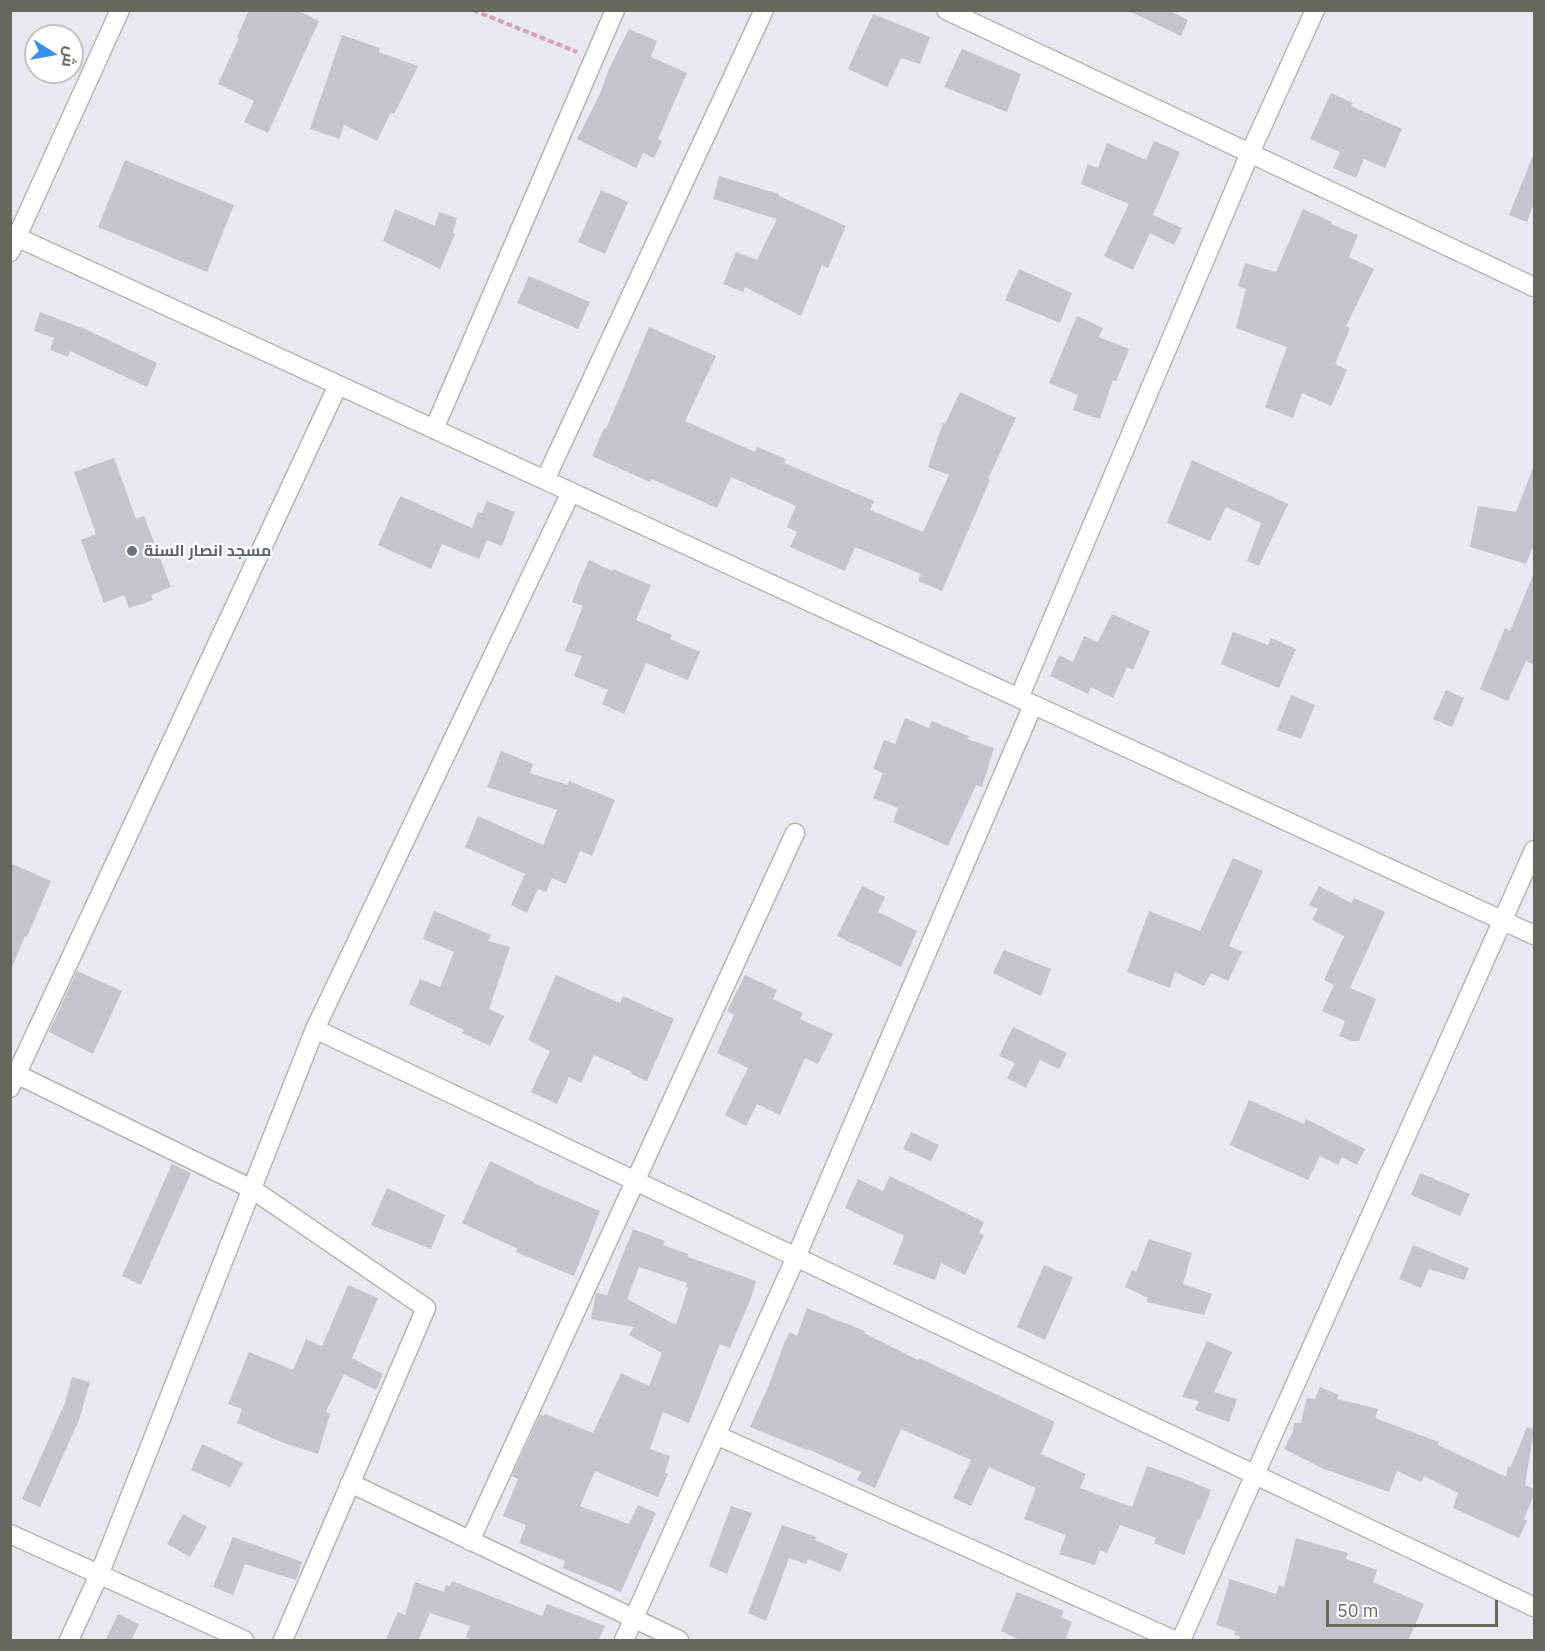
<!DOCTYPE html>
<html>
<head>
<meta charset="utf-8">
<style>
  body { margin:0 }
  #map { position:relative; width:1545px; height:1651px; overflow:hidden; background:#e9e7f0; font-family:"IBM Plex Sans",Cairo,sans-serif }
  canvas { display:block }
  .frame { position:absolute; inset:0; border:12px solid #67675e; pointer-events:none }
  .north { position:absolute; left:24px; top:24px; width:60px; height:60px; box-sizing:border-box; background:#fff; border:2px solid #c2c2bf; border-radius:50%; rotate:101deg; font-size:16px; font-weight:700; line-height:24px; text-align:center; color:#67675e }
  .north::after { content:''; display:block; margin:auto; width:21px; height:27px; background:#3891e6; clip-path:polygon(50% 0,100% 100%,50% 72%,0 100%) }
  .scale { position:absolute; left:1326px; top:1600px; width:172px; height:27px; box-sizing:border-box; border:3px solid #67675e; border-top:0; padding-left:8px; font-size:18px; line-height:21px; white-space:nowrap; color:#67675e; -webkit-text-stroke:4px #fff; paint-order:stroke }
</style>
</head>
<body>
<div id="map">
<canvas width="1545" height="1651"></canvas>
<div class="frame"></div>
<div class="north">ش</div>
<div class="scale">50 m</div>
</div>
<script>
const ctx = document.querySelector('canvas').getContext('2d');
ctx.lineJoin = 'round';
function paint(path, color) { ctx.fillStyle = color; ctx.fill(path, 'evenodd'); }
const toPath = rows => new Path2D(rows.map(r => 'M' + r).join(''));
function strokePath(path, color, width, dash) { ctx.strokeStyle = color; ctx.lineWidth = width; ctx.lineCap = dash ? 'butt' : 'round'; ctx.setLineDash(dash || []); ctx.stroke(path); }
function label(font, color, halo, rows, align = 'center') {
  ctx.font = font + ' "IBM Plex Sans",Cairo,sans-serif'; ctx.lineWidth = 4.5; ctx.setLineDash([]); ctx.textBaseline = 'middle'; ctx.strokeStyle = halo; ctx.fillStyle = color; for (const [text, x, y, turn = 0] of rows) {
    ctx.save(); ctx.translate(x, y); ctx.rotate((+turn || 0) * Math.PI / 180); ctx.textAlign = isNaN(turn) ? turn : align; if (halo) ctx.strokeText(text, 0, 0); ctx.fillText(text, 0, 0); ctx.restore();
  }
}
paint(toPath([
  [249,10,297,10,319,21,268,133,244,122,254,101,218,84,239,38,237,37],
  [1127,10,1168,10,1188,20,1181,36],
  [873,14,930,37,920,64,901,58,887,87,848,69],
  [629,29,657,41,651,57,687,73,658,139,662,141,654,158,643,153,636,168,577,139,599,96,609,69],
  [342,35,380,48,379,52,418,66,413,77,394,114,391,112,377,141,344,125,339,139,310,129],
  [962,49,1021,74,1007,112,944,87],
  [1331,93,1353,103,1351,106,1402,129,1385,168,1364,159,1356,178,1333,168,1340,152,1310,139],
  [1154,141,1180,152,1153,215,1182,228,1174,245,1150,233,1133,270,1104,256,1129,204,1081,184,1088,164,1098,168,1107,143,1146,160],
  [1534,153,1534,203,1527,222,1509,215],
  [125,160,234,205,207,272,98,227],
  [719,176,779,194,779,196,846,226,828,268,822,265,801,316,745,287,743,292,723,284,736,252,757,260,777,219,713,199],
  [601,190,628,202,605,254,578,242],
  [395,209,435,226,439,212,457,218,453,233,455,234,440,269,383,241],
  [1303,209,1332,222,1331,224,1358,235,1349,257,1374,269,1346,326,1350,328,1335,364,1347,370,1331,406,1302,393,1293,418,1265,407,1287,347,1236,328,1246,289,1238,286,1245,263,1276,272],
  [1019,269,1072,293,1060,323,1005,300],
  [529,276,590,302,578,329,517,303],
  [40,312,85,329,157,363,147,387,70,351,68,357,50,350,54,338,34,331],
  [1077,316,1103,328,1099,337,1129,349,1116,381,1113,380,1100,419,1073,410,1078,395,1049,383],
  [649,327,716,356,685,421,755,452,757,447,786,459,784,463,874,501,870,510,923,532,949,475,928,467,943,423,945,424,960,392,1016,418,988,479,990,480,942,591,918,581,921,574,855,547,845,571,790,547,797,532,787,527,796,506,731,477,717,508,652,479,650,482,592,456,604,428,606,429],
  [114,458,136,519,144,516,171,587,151,595,153,600,129,608,124,595,104,603,81,540,96,534,74,472],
  [1192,460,1288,504,1259,566,1247,561,1261,523,1226,507,1210,541,1167,523],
  [1533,468,1534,544,1526,564,1470,547,1478,506,1516,512],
  [400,496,472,528,478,512,482,513,487,501,515,512,502,546,487,540,479,559,442,544,431,569,378,545],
  [589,560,612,571,613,569,651,585,636,620,672,635,670,639,700,652,688,680,646,663,624,714,602,704,608,690,574,676,582,656,565,651,583,606,572,602,579,583],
  [1534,573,1534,665,1526,661,1508,701,1480,689,1505,628,1510,631],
  [1112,614,1150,631,1133,670,1127,667,1113,698,1091,687,1088,694,1050,676,1059,655,1073,662,1084,636,1098,642],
  [1233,632,1268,645,1271,638,1296,649,1279,688,1221,664],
  [1446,690,1464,698,1452,727,1433,719],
  [1291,695,1315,705,1301,739,1277,730],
  [905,718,929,728,932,721,969,736,967,739,994,748,982,787,976,785,948,846,893,822,898,808,873,798,883,773,873,769,884,740,895,744],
  [501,751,533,764,530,773,568,785,569,781,615,800,592,856,580,851,566,884,552,878,546,892,538,889,527,913,511,905,525,874,465,847,478,816,543,845,557,810,487,787],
  [1233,858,1263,871,1229,946,1242,952,1228,981,1211,973,1204,986,1175,972,1170,988,1127,972,1149,911,1200,931],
  [10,863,51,881,27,937,25,936,11,970],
  [862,886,885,897,878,912,917,931,901,967,837,936],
  [1319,886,1351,903,1354,898,1385,912,1350,988,1376,999,1359,1041,1352,1041,1339,1036,1345,1021,1322,1011,1334,985,1324,980,1344,936,1312,920,1318,909,1309,905],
  [434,911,491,935,488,941,510,947,489,1009,504,1016,490,1046,462,1033,464,1030,409,1004,420,979,440,987,454,952,423,939],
  [1004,950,1051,969,1041,996,993,973],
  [77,971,122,991,93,1054,49,1032],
  [556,975,620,1003,623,996,674,1019,647,1081,631,1074,632,1072,594,1055,581,1083,569,1077,557,1104,531,1092,550,1051,528,1040],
  [745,975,777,990,773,999,803,1013,800,1019,833,1034,818,1064,805,1058,780,1115,757,1104,746,1126,725,1115,748,1068,717,1053,734,1015,727,1011],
  [1013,1027,1067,1053,1059,1069,1040,1060,1026,1088,1007,1078,1015,1063,999,1056],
  [1249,1100,1304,1124,1306,1119,1365,1149,1357,1165,1342,1157,1338,1165,1320,1156,1308,1180,1230,1145],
  [911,1132,939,1145,931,1161,903,1149],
  [490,1161,534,1182,533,1183,600,1211,574,1276,516,1252,518,1249,462,1223],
  [172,1164,191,1173,141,1285,122,1276],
  [1420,1173,1470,1194,1460,1216,1411,1195],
  [890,1176,984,1222,979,1233,984,1235,965,1275,941,1263,935,1280,893,1264,904,1236,845,1208,858,1179,883,1191],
  [387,1188,445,1215,431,1249,371,1225],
  [633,1229,665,1241,663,1245,688,1254,688,1257,756,1281,751,1298,730,1348,720,1344,689,1423,663,1412,650,1449,670,1456,665,1473,668,1474,658,1497,595,1471,580,1506,629,1524,638,1505,656,1513,621,1592,563,1568,565,1561,519,1543,526,1525,503,1516,518,1479,512,1476,540,1415,544,1416,545,1414,593,1433,621,1373,649,1386,662,1353,629,1335,634,1327,591,1319,596,1293,607,1295],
  [639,1267,687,1283,685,1287,688,1288,676,1325,627,1299],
  [1149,1239,1192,1253,1183,1284,1212,1294,1204,1315,1147,1302,1148,1298,1125,1287,1132,1270,1136,1272],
  [1413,1245,1469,1268,1464,1280,1429,1269,1421,1288,1399,1279],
  [1044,1265,1073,1277,1045,1340,1017,1327],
  [348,1285,378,1298,352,1358,383,1374,376,1390,344,1374,326,1412,330,1414,318,1454,284,1443,237,1423,242,1409,228,1404,249,1352,293,1370,306,1339,322,1346],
  [807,1308,865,1331,864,1333,918,1360,919,1358,1055,1422,1041,1454,1086,1474,1080,1488,1132,1507,1147,1466,1187,1480,1211,1490,1200,1520,1198,1519,1184,1555,1154,1543,1156,1538,1120,1525,1107,1553,1100,1550,1095,1565,1059,1554,1066,1535,1024,1519,1036,1488,989,1467,971,1506,953,1498,971,1460,901,1429,875,1488,857,1480,861,1472,807,1449,807,1450,750,1427,768,1387,785,1341,790,1332,797,1336],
  [1207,1341,1232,1352,1214,1392,1237,1399,1229,1422,1195,1410,1199,1401,1182,1397],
  [72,1377,90,1382,79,1420,40,1507,22,1499,65,1403],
  [1320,1387,1339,1395,1337,1399,1378,1409,1375,1418,1439,1442,1438,1445,1506,1477,1508,1466,1511,1467,1527,1427,1534,1429,1525,1485,1534,1489,1534,1494,1524,1519,1527,1521,1519,1538,1453,1508,1458,1493,1424,1476,1421,1482,1397,1471,1389,1492,1324,1469,1284,1449,1293,1432,1294,1423,1301,1423,1307,1398,1315,1399],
  [202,1444,243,1463,230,1487,191,1470],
  [731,1506,752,1513,727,1574,709,1566],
  [183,1514,207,1527,190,1557,167,1544],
  [782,1525,816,1537,815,1540,848,1554,840,1572,808,1559,806,1564,789,1558,766,1621,748,1613],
  [233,1537,302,1562,296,1580,245,1564,233,1595,213,1587],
  [1296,1538,1348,1553,1346,1559,1377,1570,1373,1582,1424,1604,1408,1641,1241,1641,1239,1636,1234,1635,1236,1631,1216,1625,1230,1579,1276,1594,1279,1585,1284,1587],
  [452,1581,542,1616,547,1604,605,1626,598,1641,475,1641,466,1637,470,1626,430,1613,418,1641,385,1641,398,1612,405,1615,415,1582,444,1592,446,1585,450,1586],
  [1017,1592,1064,1611,1061,1617,1072,1622,1065,1641,1022,1641,1001,1631],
  [118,1614,139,1624,131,1641,105,1641]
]), '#c4c4cc');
const minor = toPath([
  [946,10,1534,287],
  [10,234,1534,935],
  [10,252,120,10],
  [434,429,615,10],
  [545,480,764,10],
  [1019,698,1250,153,1315,10],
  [315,1029,1534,1607],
  [10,1071,252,1189,426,1308,283,1640],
  [10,1088,338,385],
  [716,1435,1174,1640],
  [350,1483,679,1640],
  [10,1534,244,1640],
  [470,1541,795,833],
  [69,1640,99,1575,315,1029,571,492],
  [624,1640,796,1257,1033,705],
  [1181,1640,1534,850]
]);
strokePath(minor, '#b6b6af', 21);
strokePath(toPath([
  [473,10,577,52]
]), '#d3a5b4', 4, [6, 3]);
strokePath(minor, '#fff', 18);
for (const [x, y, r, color] of [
  [132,551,6,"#6b7280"]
]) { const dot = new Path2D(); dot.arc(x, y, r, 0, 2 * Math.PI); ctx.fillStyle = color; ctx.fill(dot); strokePath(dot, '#fff', 2); }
label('bold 16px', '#5b616d', '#fff', [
  ["مسجد انصار السنة",144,551]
], 'left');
</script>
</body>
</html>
